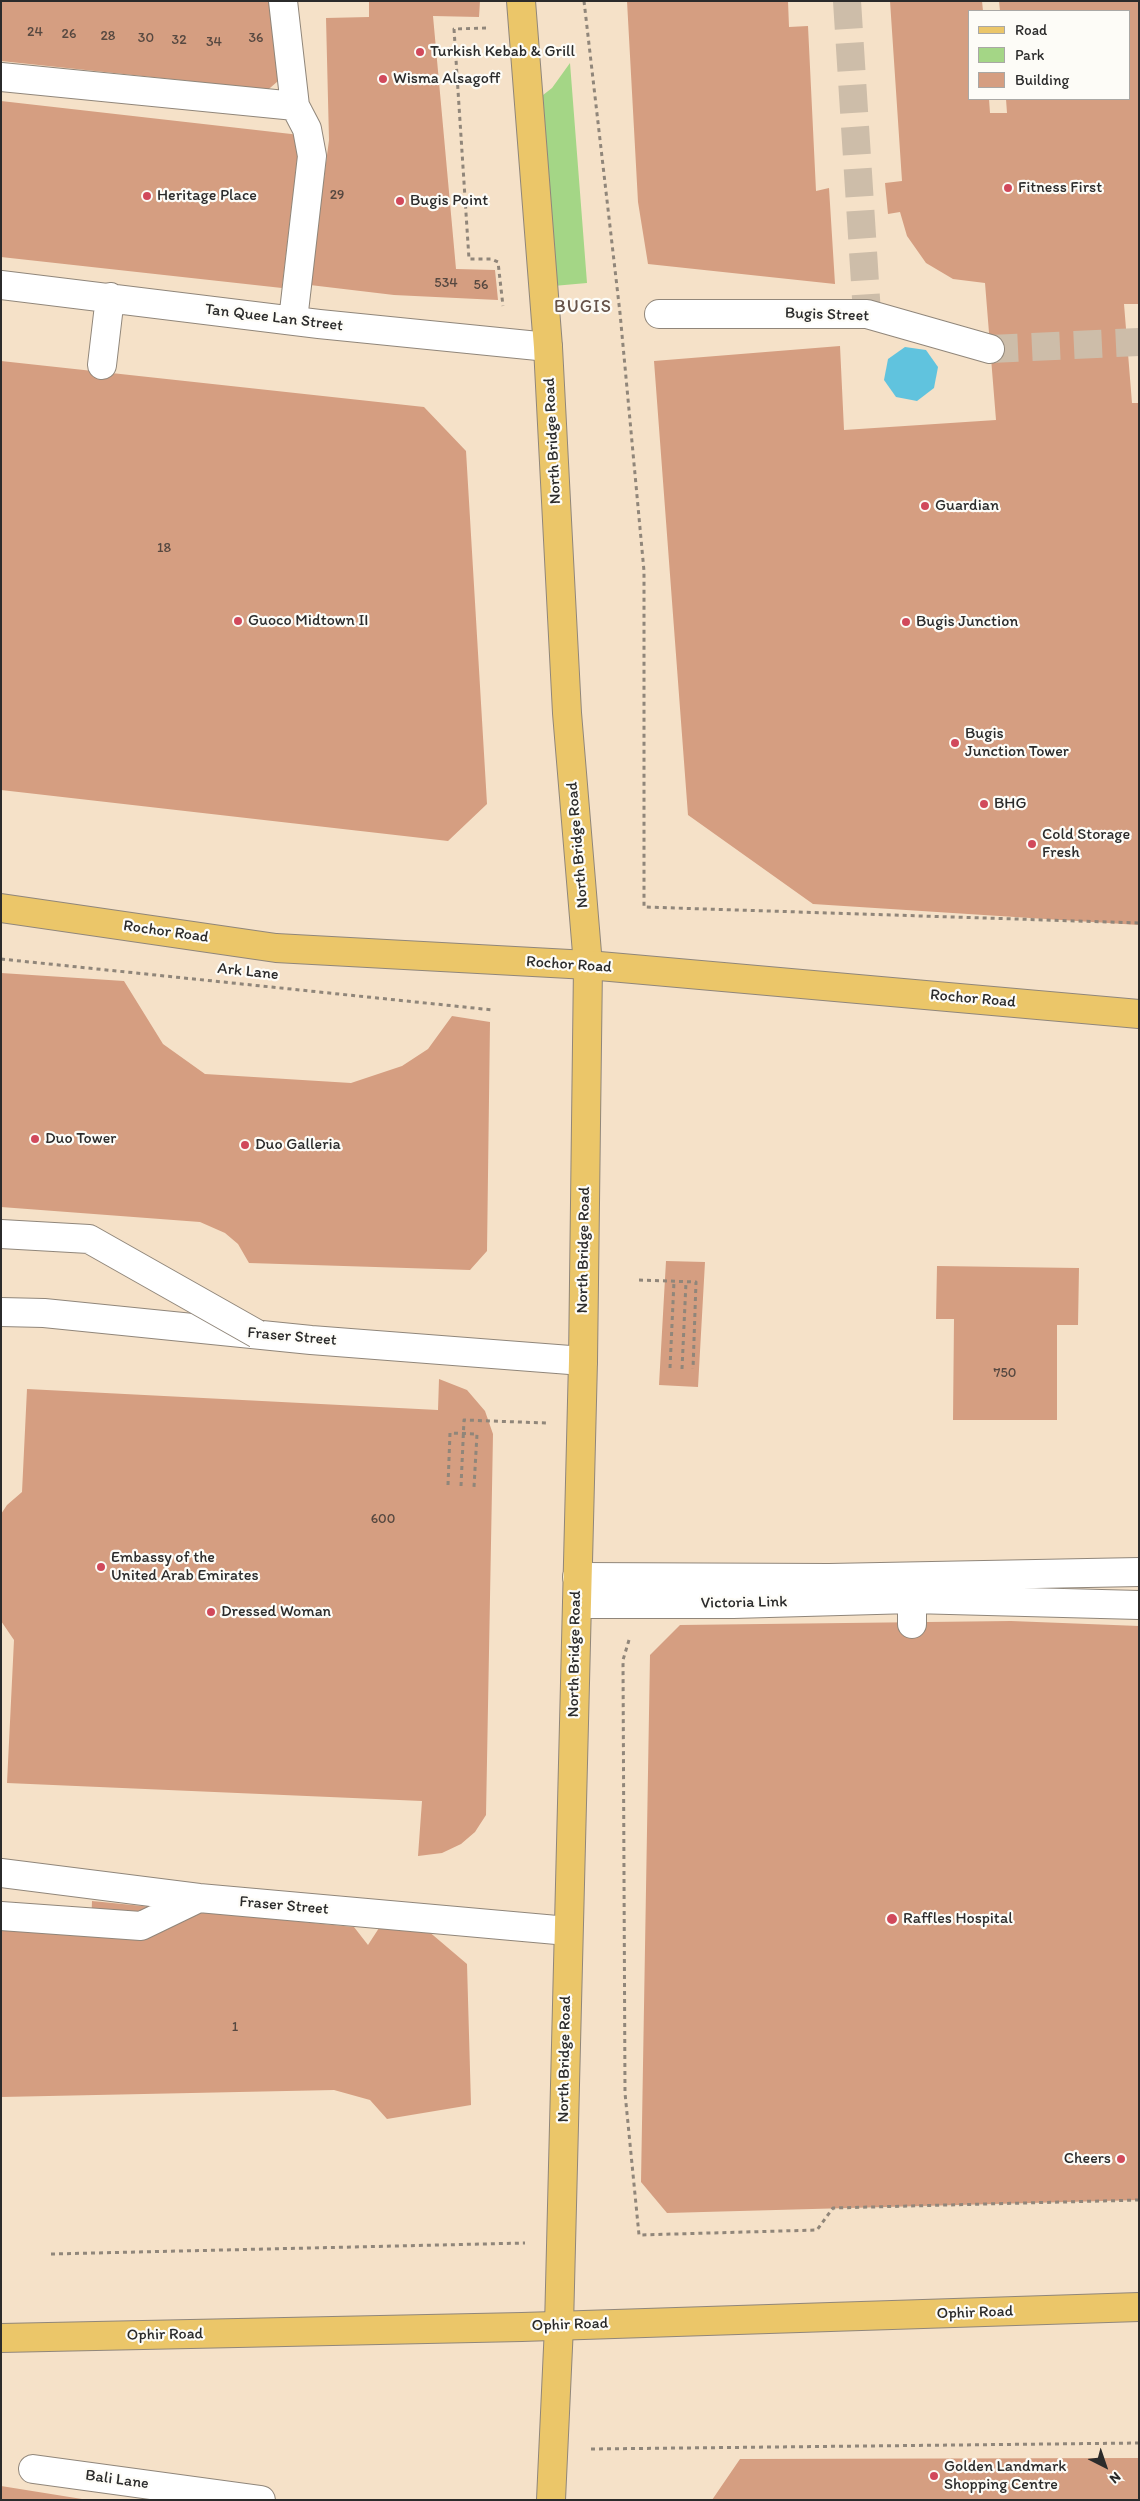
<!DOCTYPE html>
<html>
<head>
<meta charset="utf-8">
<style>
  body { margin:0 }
  #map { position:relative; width:1140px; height:2501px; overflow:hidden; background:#f5e1c8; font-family:Itim,sans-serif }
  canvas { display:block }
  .frame { position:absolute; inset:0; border:2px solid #2b2b2b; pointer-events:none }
  .legend { position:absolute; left:968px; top:10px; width:162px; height:90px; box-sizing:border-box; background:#fdfcf7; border:1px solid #a9a8a5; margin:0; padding:6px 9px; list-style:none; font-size:15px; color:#2b2b2b }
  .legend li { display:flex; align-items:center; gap:10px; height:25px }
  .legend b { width:25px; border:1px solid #a9a8a5 }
  .north { position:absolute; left:1080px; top:2441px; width:50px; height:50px; -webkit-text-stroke:4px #fdfcf7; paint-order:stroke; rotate:139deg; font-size:14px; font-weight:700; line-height:20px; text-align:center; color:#2b2b2b }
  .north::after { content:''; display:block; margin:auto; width:18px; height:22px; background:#2b2b2b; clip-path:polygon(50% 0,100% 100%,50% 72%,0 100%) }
</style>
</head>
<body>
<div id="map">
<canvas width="1140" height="2501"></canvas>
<div class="frame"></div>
<ul class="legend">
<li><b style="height:6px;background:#ebc669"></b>Road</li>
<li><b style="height:14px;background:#a4d686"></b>Park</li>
<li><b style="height:14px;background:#d59e81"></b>Building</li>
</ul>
<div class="north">N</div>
</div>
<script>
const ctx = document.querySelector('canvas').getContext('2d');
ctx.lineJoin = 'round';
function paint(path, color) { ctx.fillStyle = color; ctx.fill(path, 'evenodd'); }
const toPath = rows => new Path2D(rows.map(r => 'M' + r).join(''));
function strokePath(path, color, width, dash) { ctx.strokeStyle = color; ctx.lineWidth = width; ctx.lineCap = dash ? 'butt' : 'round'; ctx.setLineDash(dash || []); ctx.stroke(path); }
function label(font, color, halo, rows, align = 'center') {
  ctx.font = font + ' Itim,sans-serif'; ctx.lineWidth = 4.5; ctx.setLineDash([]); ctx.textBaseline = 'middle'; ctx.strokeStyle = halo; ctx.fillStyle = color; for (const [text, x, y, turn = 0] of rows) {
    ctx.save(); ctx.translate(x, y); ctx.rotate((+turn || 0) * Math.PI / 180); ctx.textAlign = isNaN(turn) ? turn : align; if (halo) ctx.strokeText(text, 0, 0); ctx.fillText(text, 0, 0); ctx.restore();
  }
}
paint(toPath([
  [570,63,587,283,542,287,529,106,552,88]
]), '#a4d686');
paint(toPath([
  [905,347,926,350,938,367,934,388,917,401,896,397,884,380,888,359]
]), '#60c3de');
paint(toPath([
  [1,1,276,1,285,75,263,94,227,85,1,61],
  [369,1,480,1,479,17,433,16,456,269,495,270,498,300,394,295,310,285,329,140,326,18,369,17],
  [627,1,788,1,789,27,808,26,816,191,829,188,835,284,648,264,638,202],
  [890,1,982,1,983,11,969,11,969,99,989,99,990,113,1007,113,1006,99,1129,99,1129,11,1000,11,999,1,1139,1,1139,304,1124,304,1132,403,1139,403,1139,925,813,904,688,815,654,361,840,346,844,430,996,420,985,283,953,279,926,263,907,236,900,212,888,214,885,183,902,181],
  [1,101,300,135,282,288,1,257],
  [1,361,424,407,466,451,487,804,448,841,1,790],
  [1,973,124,981,163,1044,205,1074,351,1083,402,1066,428,1049,452,1016,490,1022,487,1251,470,1270,249,1263,238,1244,225,1233,200,1222,1,1207],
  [666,1261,705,1262,698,1387,659,1385],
  [937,1266,1079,1268,1078,1325,1057,1325,1057,1420,953,1420,954,1319,936,1319],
  [439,1379,467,1390,485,1411,493,1434,486,1815,475,1832,461,1844,442,1853,418,1856,422,1801,7,1783,14,1640,1,1621,1,1514,7,1505,22,1492,27,1389,438,1410],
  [1011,1621,1139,1626,1139,2200,667,2213,641,2182,650,1655,680,1625],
  [92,1901,354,1927,368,1945,379,1928,401,1924,427,1930,467,1964,471,2105,387,2119,370,2100,334,2090,1,2097,1,1925,91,1929],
  [1139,2458,1139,2500,712,2500,740,2459],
  [1,2486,82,2499,82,2500,1,2500]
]), '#d59e81');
strokePath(toPath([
  [847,1,867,314],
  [990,349,1139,342]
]), '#cdbda9', 28, [28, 14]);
const minor = toPath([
  [283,1,295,106,307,129,312,156,293,320],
  [1,77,295,106],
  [1,285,319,324,548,347],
  [659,314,867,314,990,349],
  [102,365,110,297],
  [1,1312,44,1313,311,1340,583,1361],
  [577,1577,829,1578,1139,1572],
  [912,1580,912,1624],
  [577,1604,733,1604,912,1599,1139,1605],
  [1,1873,199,1898,568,1931],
  [1,1916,141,1926,199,1898],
  [33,2469,261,2500]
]);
const major = toPath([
  [521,1,548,347,567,713,588,965,583,1361,559,2326,551,2500]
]);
const highway = toPath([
  [1,908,276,948,588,965,1139,1014],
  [1,2338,522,2327,1139,2307]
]);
strokePath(minor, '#90867a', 30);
strokePath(major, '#90867a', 30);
strokePath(highway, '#90867a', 30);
strokePath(toPath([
  [584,1,620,313,644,571,644,907,1139,923],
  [486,28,454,29,469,259,491,259,498,262,503,306],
  [1,959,493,1010],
  [639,1280,696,1282,693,1369],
  [670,1368,674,1281],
  [682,1369,686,1282],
  [448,1485,450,1433,477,1434,474,1487],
  [461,1486,464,1420,546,1423],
  [629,1640,623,1660,625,2093,639,2235,817,2230,833,2208,1139,2200],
  [51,2254,525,2243],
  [591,2449,1139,2443]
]), '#90867a', 3, [4, 4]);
strokePath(minor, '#fff', 28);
strokePath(major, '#ebc669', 28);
strokePath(highway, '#ebc669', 28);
const minorBridge = toPath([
  [1,1234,89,1239,257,1334]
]);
strokePath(minorBridge, '#90867a', 30, []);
strokePath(minorBridge, '#fff', 28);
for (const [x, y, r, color] of [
  [420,52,5,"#d1495b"],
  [383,79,5,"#d1495b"],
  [1008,188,5,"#d1495b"],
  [147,196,5,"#d1495b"],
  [400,201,5,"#d1495b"],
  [925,506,5,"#d1495b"],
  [238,621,5,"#d1495b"],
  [906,622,5,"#d1495b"],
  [955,743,5,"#d1495b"],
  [984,804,5,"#d1495b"],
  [1032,844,5,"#d1495b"],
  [35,1139,5,"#d1495b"],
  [245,1145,5,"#d1495b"],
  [101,1567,5,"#d1495b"],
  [211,1612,5,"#d1495b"],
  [892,1919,6,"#d1495b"],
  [1121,2159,5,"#d1495b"],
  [934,2476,5,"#d1495b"]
]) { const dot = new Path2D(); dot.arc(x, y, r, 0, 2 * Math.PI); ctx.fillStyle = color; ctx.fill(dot); strokePath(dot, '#fdfcf7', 2); }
label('14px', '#564840', null, [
  ["24",35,32],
  ["26",69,34],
  ["28",108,36],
  ["30",146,38],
  ["36",256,38],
  ["32",179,40],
  ["34",214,42],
  ["29",337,195],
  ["534",446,283],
  ["56",481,285],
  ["18",164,548],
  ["750",1005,1373],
  ["600",383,1519],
  ["1",235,2027]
]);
label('16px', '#2b2b2b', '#fdfcf7', [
  ["Turkish Kebab & Grill",430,52],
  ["Wisma Alsagoff",393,79],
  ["Fitness First",1018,188],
  ["Heritage Place",157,196],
  ["Bugis Point",410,201],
  ["Guardian",935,506],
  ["Guoco Midtown II",248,621],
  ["Bugis Junction",916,622],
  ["Bugis",965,734],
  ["Junction Tower",965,752],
  ["BHG",994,804],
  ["Cold Storage",1042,835],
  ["Fresh",1042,853],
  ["Duo Tower",45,1139],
  ["Duo Galleria",255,1145],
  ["Embassy of the",111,1558],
  ["United Arab Emirates",111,1576],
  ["Dressed Woman",221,1612],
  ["Raffles Hospital",903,1919],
  ["Cheers",1111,2159,"right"],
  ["Golden Landmark",944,2467],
  ["Shopping Centre",944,2485]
], 'left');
label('16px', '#2b2b2b', '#fdfcf7', [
  ["Bugis Street",827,315,2],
  ["Tan Quee Lan Street",274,318,7],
  ["North Bridge Road",553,441,-93],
  ["North Bridge Road",578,845,-95],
  ["Rochor Road",166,932,8],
  ["Rochor Road",569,965,4],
  ["Ark Lane",248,972,6],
  ["Rochor Road",973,999,5],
  ["North Bridge Road",584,1250,-89],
  ["Fraser Street",292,1337,5],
  ["Victoria Link",744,1603,-1],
  ["North Bridge Road",575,1654,-89],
  ["Fraser Street",284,1906,5],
  ["North Bridge Road",565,2059,-89],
  ["Ophir Road",975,2313,-2],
  ["Ophir Road",570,2325,-2],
  ["Ophir Road",165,2335,-1],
  ["Bali Lane",117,2480,8]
]);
ctx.letterSpacing = '1px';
label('18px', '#665349', '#fdfcf7', [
  ["BUGIS",583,307]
]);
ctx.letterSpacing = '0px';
</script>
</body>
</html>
